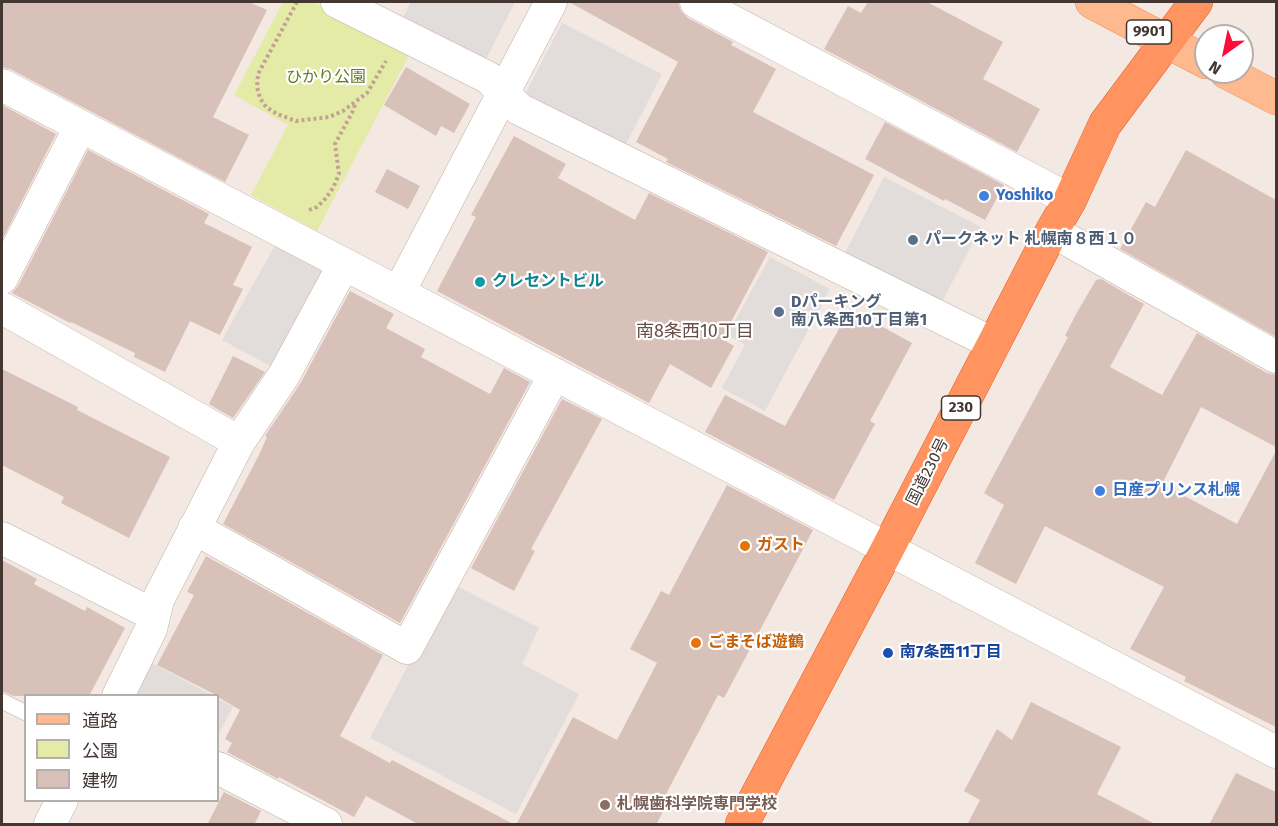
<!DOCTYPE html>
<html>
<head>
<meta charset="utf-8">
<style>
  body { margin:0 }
  #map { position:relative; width:1278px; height:826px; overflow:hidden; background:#f3e8e2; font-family:"Fira Sans","Noto Sans JP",sans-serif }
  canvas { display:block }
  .frame { position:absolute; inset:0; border:3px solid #443732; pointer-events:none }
  .legend { position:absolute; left:24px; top:694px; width:195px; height:108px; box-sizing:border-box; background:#fff; border:2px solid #b4afad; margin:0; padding:8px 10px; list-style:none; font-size:18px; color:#443732 }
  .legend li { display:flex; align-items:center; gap:12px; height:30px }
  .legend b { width:30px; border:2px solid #b4afad }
  .north { position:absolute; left:1194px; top:24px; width:60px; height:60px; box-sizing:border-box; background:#fff; border:2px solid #b4afad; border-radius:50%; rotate:213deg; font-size:16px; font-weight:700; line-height:24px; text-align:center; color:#443732 }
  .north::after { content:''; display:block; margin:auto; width:21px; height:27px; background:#ff0c3b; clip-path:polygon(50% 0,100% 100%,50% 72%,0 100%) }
</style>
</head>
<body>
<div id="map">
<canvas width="1278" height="826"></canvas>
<div class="frame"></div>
<ul class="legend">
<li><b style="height:8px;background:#ffb98e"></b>道路</li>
<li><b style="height:16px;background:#e4eba6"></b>公園</li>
<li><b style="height:16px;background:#d8c1b9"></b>建物</li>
</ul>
<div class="north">N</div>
</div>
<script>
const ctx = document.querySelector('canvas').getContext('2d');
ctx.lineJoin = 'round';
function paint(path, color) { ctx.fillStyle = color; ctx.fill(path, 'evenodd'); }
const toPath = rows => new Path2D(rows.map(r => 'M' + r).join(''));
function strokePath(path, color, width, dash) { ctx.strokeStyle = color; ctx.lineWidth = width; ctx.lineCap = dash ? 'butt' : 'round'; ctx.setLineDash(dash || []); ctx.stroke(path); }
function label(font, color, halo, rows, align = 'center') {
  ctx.font = font + ' "Fira Sans","Noto Sans JP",sans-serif'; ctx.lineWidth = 4.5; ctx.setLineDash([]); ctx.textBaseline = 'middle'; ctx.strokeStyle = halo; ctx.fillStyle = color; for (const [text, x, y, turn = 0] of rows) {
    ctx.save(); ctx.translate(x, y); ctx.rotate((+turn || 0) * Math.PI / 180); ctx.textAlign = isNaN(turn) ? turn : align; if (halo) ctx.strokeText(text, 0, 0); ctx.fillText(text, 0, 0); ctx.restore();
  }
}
paint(toPath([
  [283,2,313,2,410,53,317,231,251,195,288,125,234,95]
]), '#e4eba6');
paint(toPath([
  [411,2,515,2,477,77,394,35],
  [562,23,662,74,621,154,521,102],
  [884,177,981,227,942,302,845,253],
  [277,242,326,269,272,367,222,340],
  [770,257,830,289,765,411,722,388,745,345,727,335],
  [451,583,539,628,522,664,579,694,516,814,370,738],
  [146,660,212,695,132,695],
  [218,699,233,707,218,735]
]), '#e2dddb');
paint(toPath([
  [2,2,249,2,267,10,213,117,249,135,225,182,10,69,2,67],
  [569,2,678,2,681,11,688,18,733,42,731,45,776,69,753,112,874,175,836,246,666,162,668,159,636,142,678,62],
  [868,2,927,2,1003,42,983,79,1040,109,1017,152,824,49,848,6,861,13],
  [406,67,470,104,454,133,441,126,436,136,384,105],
  [2,105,56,134,2,240],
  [885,122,1004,185,985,220,945,199,944,201,865,159],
  [514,136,566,164,558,178,635,220,649,193,768,252,722,339,734,346,711,388,670,364,649,403,437,291,476,217,471,215],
  [88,150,209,214,204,223,252,247,233,285,243,289,220,335,190,321,165,372,134,357,135,353,71,322,70,323,12,293,18,286],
  [1186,150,1276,200,1276,337,1120,249,1146,202,1155,207],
  [387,169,420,186,408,209,375,192],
  [1101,279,1144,304,1110,367,1162,395,1197,333,1267,373,1276,375,1276,447,1201,407,1162,484,1237,524,1276,451,1276,727,1184,681,1186,677,1130,649,1164,587,1045,526,1016,584,975,563,1004,505,984,493,1068,337,1065,336,1076,314,1096,280],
  [350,291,394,314,386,328,425,349,421,357,490,394,504,368,530,382,400,623,223,524,259,455,267,437,265,436,300,384],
  [850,309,912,343,870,421,875,424,834,500,705,432,725,395,785,426],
  [233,356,265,372,233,418,209,404],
  [2,369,78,407,77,410,170,457,129,538,61,503,64,497,2,465],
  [562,399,602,419,531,549,535,551,514,591,471,568],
  [727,485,813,530,724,698,718,695,665,796,670,798,656,825,516,825,573,717,617,740,657,663,630,649,661,591,669,595],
  [206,556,383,655,340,736,390,763,392,760,515,825,420,825,366,796,354,817,279,777,278,779,227,752,232,743,225,739,240,710,218,697,218,696,157,665,194,595,187,592],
  [2,560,37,579,34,584,85,611,87,607,125,628,89,696,13,696,2,691],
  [1031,702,1121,747,1097,794,1157,825,967,825,980,800,964,791,997,729,1012,740],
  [1236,773,1276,792,1276,825,1209,825],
  [224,792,261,811,254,825,207,825]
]), '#d8c1b9');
const lane = toPath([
  [2,701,26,713]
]);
const street = toPath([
  [337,2,489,78,519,109,994,344],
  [696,2,1070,200],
  [2,85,1276,752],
  [1052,231,1276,357],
  [2,278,80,127],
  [399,292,551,2],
  [2,308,239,442],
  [194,528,407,648,555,374],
  [2,538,154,615],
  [118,696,151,629,158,600,239,442,284,375,344,264],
  [218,768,326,824],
  [50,824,62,800]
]);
const primary = toPath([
  [1092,2,1206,62],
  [1226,72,1276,98]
]);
const highway = toPath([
  [742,824,888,548,1052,231,1070,200,1105,124,1196,2]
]);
strokePath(lane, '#c1b0a7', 16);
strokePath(street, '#c1b0a7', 33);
strokePath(primary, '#ee8c54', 34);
strokePath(highway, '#eb5e23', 34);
strokePath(toPath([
  [297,2,258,74,257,87,260,98,266,107,277,114,296,121,329,117,343,111,367,93,386,61],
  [309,210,317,207,326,198,333,188,339,174,335,144,354,109,355,103]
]), '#c2a294', 4, [3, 3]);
strokePath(lane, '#fff', 15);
strokePath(street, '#fff', 32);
strokePath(primary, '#ffb98e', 33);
strokePath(highway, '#ff9460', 33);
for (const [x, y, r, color] of [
  [984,196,6,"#3f7fe0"],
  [913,240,6,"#5c6f8a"],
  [480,282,6,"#0f9aa8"],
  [779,312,6,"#5c6f8a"],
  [1100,491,6,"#3f7fe0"],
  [745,546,6,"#e8710a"],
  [696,643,6,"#e8710a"],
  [888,653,6,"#1a4fb4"],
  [605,805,6,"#8d6e63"]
]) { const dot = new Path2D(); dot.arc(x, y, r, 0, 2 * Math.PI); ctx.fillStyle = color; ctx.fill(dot); strokePath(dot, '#fff', 2); }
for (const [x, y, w] of [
  [1149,32,45],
  [961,408,39]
]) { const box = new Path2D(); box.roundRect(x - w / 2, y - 12, w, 24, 4.5); ctx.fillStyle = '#fff'; ctx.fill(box); strokePath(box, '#443732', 1.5); }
label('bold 15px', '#443732', null, [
  ["9901",1149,32],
  ["230",961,408]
]);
label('16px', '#617b21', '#fff', [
  ["ひかり公園",326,78]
]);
label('bold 16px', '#366cbe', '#fff', [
  ["Yoshiko",996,196],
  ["日産プリンス札幌",1112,491]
], 'left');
label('bold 16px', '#4e5e75', '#fff', [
  ["パークネット 札幌南８西１０",925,240],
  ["Dパーキング",791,303],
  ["南八条西10丁目第1",791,321]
], 'left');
label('bold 16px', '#0d838f', '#fff', [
  ["クレセントビル",492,282]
], 'left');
label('16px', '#443732', '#fff', [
  ["国道230号",928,472,-63]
]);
label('bold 16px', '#c56008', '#fff', [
  ["ガスト",757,546],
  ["ごまそば遊鶴",708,643]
], 'left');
label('bold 16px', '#164399', '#fff', [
  ["南7条西11丁目",900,653]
], 'left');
label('bold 16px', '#785e54', '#fff', [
  ["札幌歯科学院専門学校",617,805]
], 'left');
label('18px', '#685048', '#fff', [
  ["南8条西10丁目",695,332]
]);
</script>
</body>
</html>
